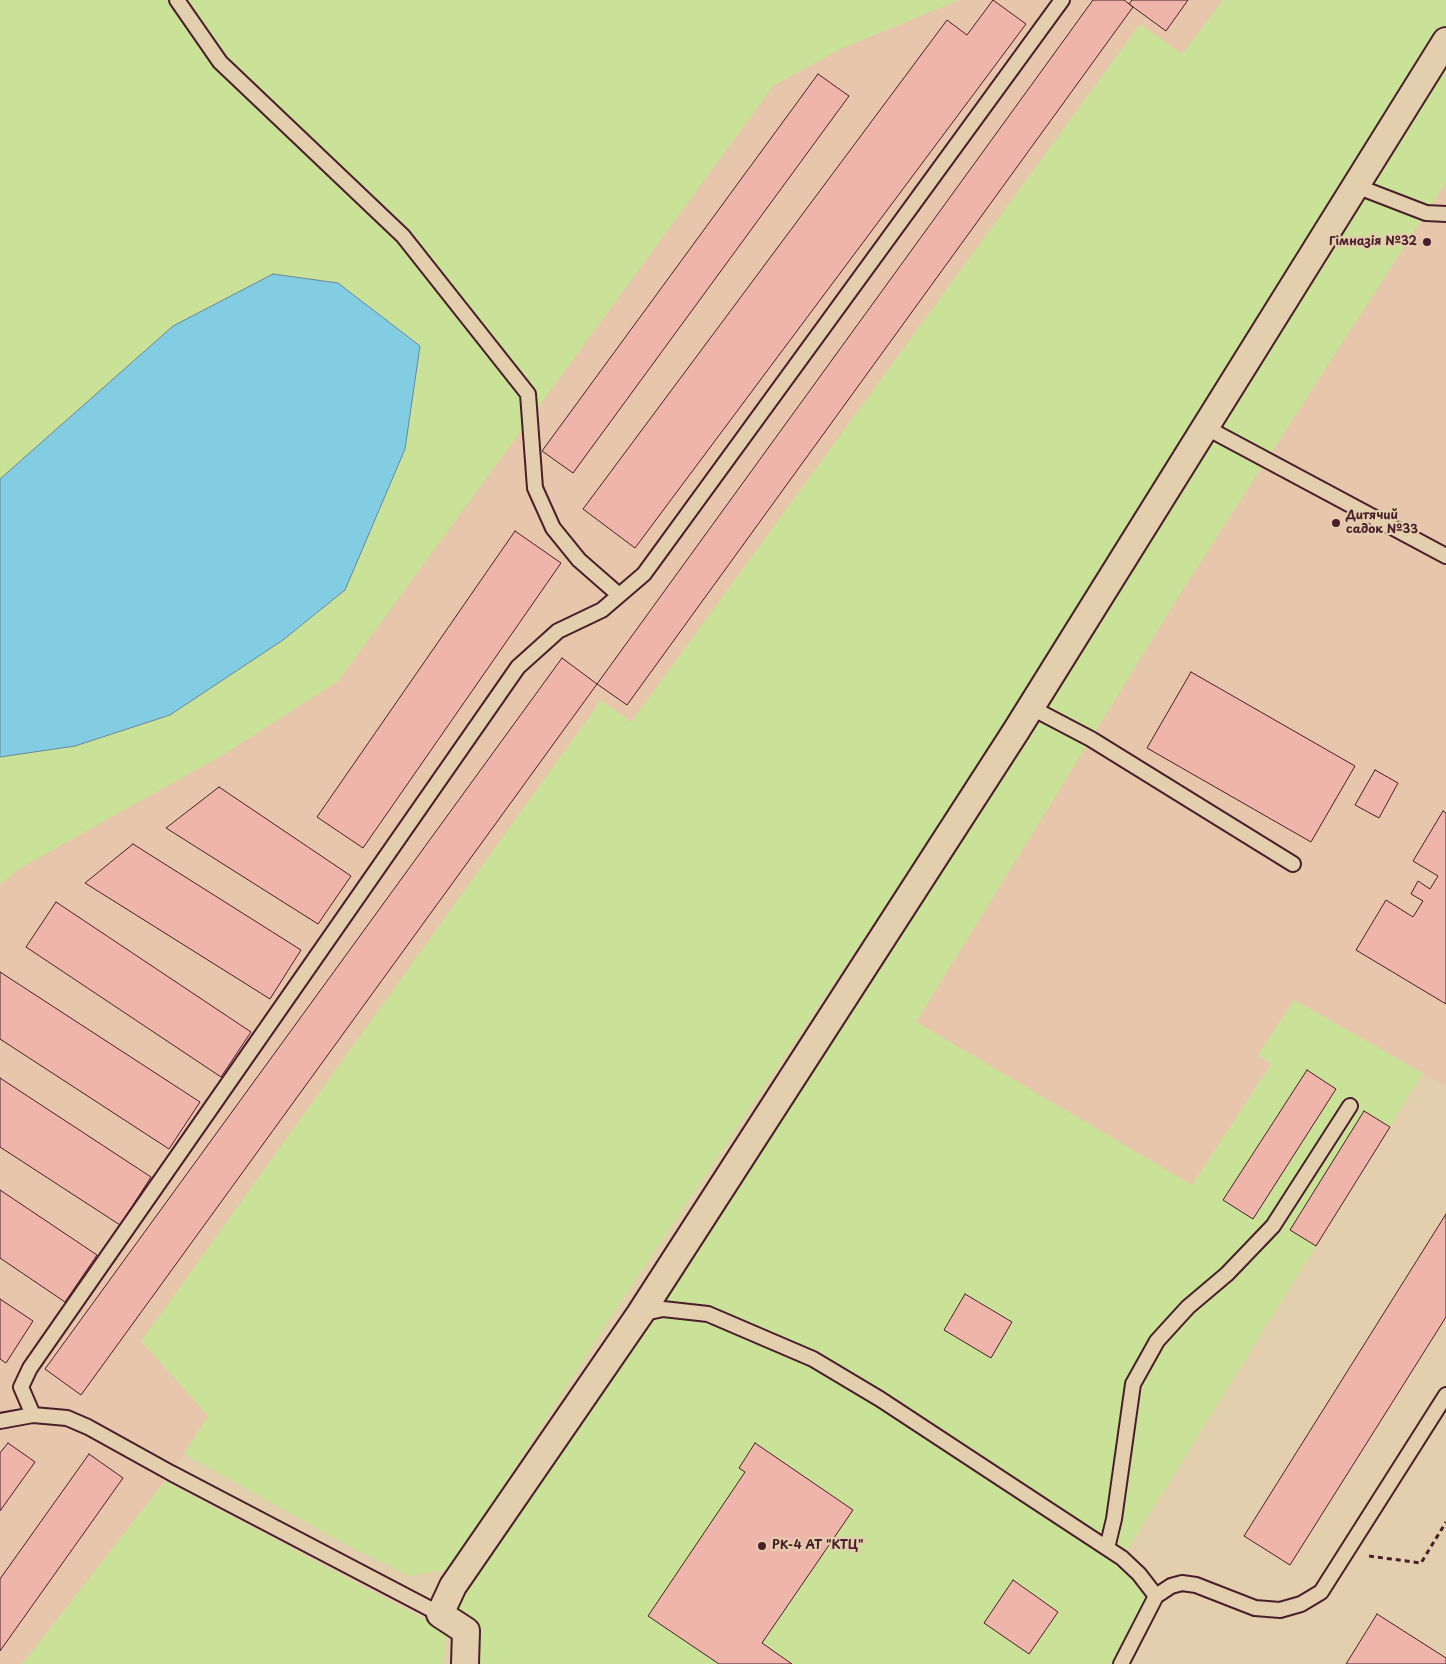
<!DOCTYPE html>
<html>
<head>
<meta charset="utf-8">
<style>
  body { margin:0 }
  canvas { display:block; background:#e3cead }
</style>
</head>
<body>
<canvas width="1446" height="1664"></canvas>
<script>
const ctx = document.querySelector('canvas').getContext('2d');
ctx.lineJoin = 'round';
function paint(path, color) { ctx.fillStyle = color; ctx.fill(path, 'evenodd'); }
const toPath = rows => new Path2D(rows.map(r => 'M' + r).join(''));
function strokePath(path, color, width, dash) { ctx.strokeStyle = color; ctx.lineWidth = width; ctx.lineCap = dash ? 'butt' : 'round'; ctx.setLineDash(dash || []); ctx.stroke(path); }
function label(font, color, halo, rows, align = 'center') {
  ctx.font = font + ' "Playpen Sans",sans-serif'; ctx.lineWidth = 4.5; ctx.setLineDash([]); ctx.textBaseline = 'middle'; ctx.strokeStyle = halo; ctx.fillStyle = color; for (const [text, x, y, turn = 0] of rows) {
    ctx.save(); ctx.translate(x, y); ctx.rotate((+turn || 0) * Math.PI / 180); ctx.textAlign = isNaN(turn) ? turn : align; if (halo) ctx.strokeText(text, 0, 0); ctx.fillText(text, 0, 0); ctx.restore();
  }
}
paint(toPath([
  [959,0,1223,0,1182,54,1139,25,631,722,601,700,142,1342,208,1416,171,1473,22,1664,0,1664,0,884,22,867,338,681,773,86,840,49],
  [1446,182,1446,1086,1294,1000,1258,1055,1271,1063,1192,1185,916,1022,1185,586]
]), '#e7c6ac');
paint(toPath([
  [0,0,177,0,180,5,188,0,959,0,840,49,773,86,338,681,226,753,22,867,0,884,0,757,75,746,170,715,283,640,345,590,173,326,0,479],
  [1223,0,1446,0,1446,182,1185,586,916,1022,1192,1185,1271,1064,1258,1055,1294,1000,1423,1073,1122,1558,1156,1596,1121,1664,465,1664,466,1631,440,1614,997,739,619,1304,450,1569,409,1576,352,1548,184,1454,208,1416,141,1341,601,700,631,722,1140,24,1182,54],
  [165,1481,446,1631,444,1661,442,1664,22,1664]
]), '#c9e298');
const water = toPath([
  [273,274,338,283,420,346,405,449,345,590,283,640,170,715,75,746,0,757,0,479,173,326,273,274]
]);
paint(water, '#83cde3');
strokePath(water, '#6c8799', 1);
const building = toPath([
  [993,0,1026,24,635,548,583,509,947,20,967,35,993,0],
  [1093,0,1124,0,1133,7,627,705,597,684,1093,0],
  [1132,0,1188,0,1166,31,1129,4,1132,0],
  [818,74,849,96,573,473,542,451,818,74],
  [515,531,561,563,363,848,317,817,515,531],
  [562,658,597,684,81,1395,45,1369,562,658],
  [1191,672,1355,766,1311,842,1147,748,1191,672],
  [1375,770,1398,783,1379,818,1355,805,1375,770],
  [219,787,351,876,318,924,166,828,219,787],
  [1443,811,1446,813,1446,1004,1356,950,1386,900,1413,917,1423,901,1411,894,1418,881,1430,889,1438,876,1413,861,1443,811],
  [133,844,301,950,270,999,85,883,133,844],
  [56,902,251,1032,221,1077,26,947,56,902],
  [0,972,200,1102,169,1149,0,1039,0,972],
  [1307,1070,1336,1089,1253,1219,1223,1200,1307,1070],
  [0,1078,151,1177,120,1225,0,1147,0,1078],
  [1364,1111,1390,1127,1316,1246,1290,1230,1364,1111],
  [0,1190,97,1255,65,1302,0,1258,0,1190],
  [1446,1214,1446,1317,1290,1565,1244,1536,1446,1214],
  [965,1294,1012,1322,991,1358,944,1330,965,1294],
  [0,1299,33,1321,6,1363,0,1359,0,1299],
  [8,1443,35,1462,0,1511,0,1453,8,1443],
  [755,1443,853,1510,762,1643,792,1664,719,1664,648,1616,745,1472,739,1468,755,1443],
  [89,1454,123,1478,0,1651,0,1579,89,1454],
  [1013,1580,1058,1612,1029,1654,984,1623,1013,1580],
  [1377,1614,1446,1658,1446,1664,1346,1664,1377,1614]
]);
paint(building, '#efb4aa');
strokePath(building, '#4a1f2b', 1);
const lane = toPath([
  [177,0,220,62,403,236,528,394,535,488,553,528,579,560,619,595],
  [1356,186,1426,213,1446,214],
  [1205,427,1446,556],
  [1030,707,1091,739,1293,864],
  [640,1314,663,1309,708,1314,813,1359,880,1399,1122,1558,1139,1574,1156,1596],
  [33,1415,21,1387,30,1368,518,667,558,631,602,610,644,574,1062,0],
  [0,1421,33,1415,67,1418,88,1427,171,1473,440,1614],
  [1107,1548,1114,1519,1133,1384,1157,1341,1188,1307,1227,1274,1273,1226,1350,1106],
  [1121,1664,1156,1596,1171,1586,1182,1583,1196,1585,1255,1608,1280,1610,1301,1604,1321,1592,1446,1395]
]);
const street = toPath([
  [465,1664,466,1631,440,1614,453,1586,640,1314,1016,731,1446,41]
]);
strokePath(lane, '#4a1f2b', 18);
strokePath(street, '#4a1f2b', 30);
strokePath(toPath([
  [1369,1556,1421,1563,1446,1522]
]), '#4a1f2b', 3, [5, 4]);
strokePath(lane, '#e3cead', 14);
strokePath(street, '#e3cead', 26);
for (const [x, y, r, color] of [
  [1427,242,5,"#4a1f2b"],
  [1336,523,5,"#4a1f2b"],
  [762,1546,5,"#4a1f2b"]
]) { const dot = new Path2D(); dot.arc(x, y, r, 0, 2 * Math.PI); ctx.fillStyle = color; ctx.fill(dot); strokePath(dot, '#e3cead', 2); }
label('bold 12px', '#4a1f2b', '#e3cead', [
  ["Гімназія №32",1417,242,"right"],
  ["Дитячий",1346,516],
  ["садок №33",1346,530],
  ["РК-4 АТ \"КТЦ\"",772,1546]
], 'left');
</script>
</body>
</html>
